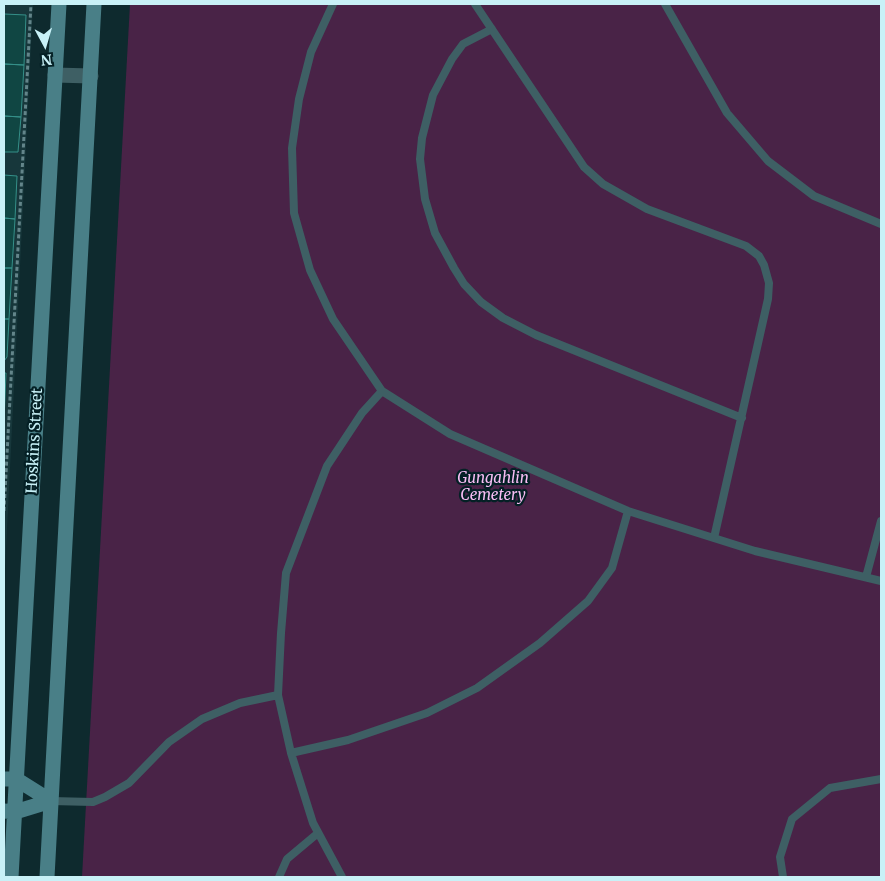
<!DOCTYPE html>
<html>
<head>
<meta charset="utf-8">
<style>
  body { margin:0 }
  #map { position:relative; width:885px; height:881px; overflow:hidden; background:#0e2a2e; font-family:Merriweather,serif }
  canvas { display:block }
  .frame { position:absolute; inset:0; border:5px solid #c8f1f7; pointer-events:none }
  .north { position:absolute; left:20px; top:20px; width:50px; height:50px; -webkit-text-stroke:4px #042025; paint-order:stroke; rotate:174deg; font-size:14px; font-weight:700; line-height:20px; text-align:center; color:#c8f1f7 }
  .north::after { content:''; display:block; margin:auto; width:18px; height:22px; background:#c8f1f7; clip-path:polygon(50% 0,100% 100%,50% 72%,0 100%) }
</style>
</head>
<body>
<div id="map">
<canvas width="885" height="881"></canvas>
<div class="frame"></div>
<div class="north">N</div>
</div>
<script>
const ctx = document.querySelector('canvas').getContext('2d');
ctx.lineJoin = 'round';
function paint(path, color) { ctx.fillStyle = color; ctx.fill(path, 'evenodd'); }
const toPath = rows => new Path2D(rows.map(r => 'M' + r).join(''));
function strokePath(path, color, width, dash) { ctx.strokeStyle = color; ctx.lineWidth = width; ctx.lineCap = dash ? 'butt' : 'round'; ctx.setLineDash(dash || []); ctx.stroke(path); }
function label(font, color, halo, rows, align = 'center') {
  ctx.font = font + ' Merriweather,serif'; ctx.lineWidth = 4.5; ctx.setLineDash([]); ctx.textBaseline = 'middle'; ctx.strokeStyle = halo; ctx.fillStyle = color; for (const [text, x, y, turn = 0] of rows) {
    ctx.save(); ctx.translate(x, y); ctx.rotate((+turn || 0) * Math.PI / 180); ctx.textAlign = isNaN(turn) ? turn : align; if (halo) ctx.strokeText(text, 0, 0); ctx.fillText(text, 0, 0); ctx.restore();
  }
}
paint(toPath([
  [4,4,33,4,4,589]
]), '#17373b');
paint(toPath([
  [130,4,881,4,881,877,82,877]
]), '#492347');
const building = toPath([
  [4,14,26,15,24,65,4,64,4,14],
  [4,64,24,65,21,117,4,116,4,64],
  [4,116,21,117,18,152,4,152,4,116],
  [4,175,17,176,15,219,4,218,4,175],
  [4,218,15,219,12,268,4,268,4,218],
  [4,268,12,268,9,319,4,319,4,268],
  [4,319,9,319,7,357,4,361,4,319],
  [4,373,6,373,4,421,4,373]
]);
paint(building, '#104643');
strokePath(building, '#359089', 1);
strokePath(toPath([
  [4,511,31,4]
]), '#63858a', 3, [4, 2.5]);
strokePath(toPath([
  [333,4,311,52,299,99,292,148,294,213,310,270,333,319,382,391,450,434,628,511,755,551,881,581],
  [475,4,584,167,603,184,647,209,746,246,759,256,764,265,769,283,768,299,714,538],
  [665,4,727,113,768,161,814,196,881,224],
  [492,29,463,44,452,59,433,95,422,138,420,159,425,199,435,233,454,268,464,284,481,302,503,318,536,335,742,418],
  [866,577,881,521],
  [291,753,348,740,427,713,477,688,540,643,588,601,612,568,628,511],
  [51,801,93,802,105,797,129,783,169,742,202,719,240,703,278,695],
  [279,877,287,859,318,833],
  [342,877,313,823,291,753,278,695,281,633,286,573,327,466,362,413,382,391],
  [783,877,780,857,792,819,830,788,881,779]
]), '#3e5f64', 8);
strokePath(toPath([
  [55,75,91,76]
]), '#3e5f64', 15);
strokePath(toPath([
  [4,779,16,779,51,801],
  [4,811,15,812,51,801],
  [11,877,59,4],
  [47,877,94,4]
]), '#497f87', 15);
label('15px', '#c8f1f7', '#042025', [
  ["Hoskins Street",35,441,-87]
]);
label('italic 15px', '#f8bdf4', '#042025', [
  ["Gungahlin",493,479],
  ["Cemetery",493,496]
]);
</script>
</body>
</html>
